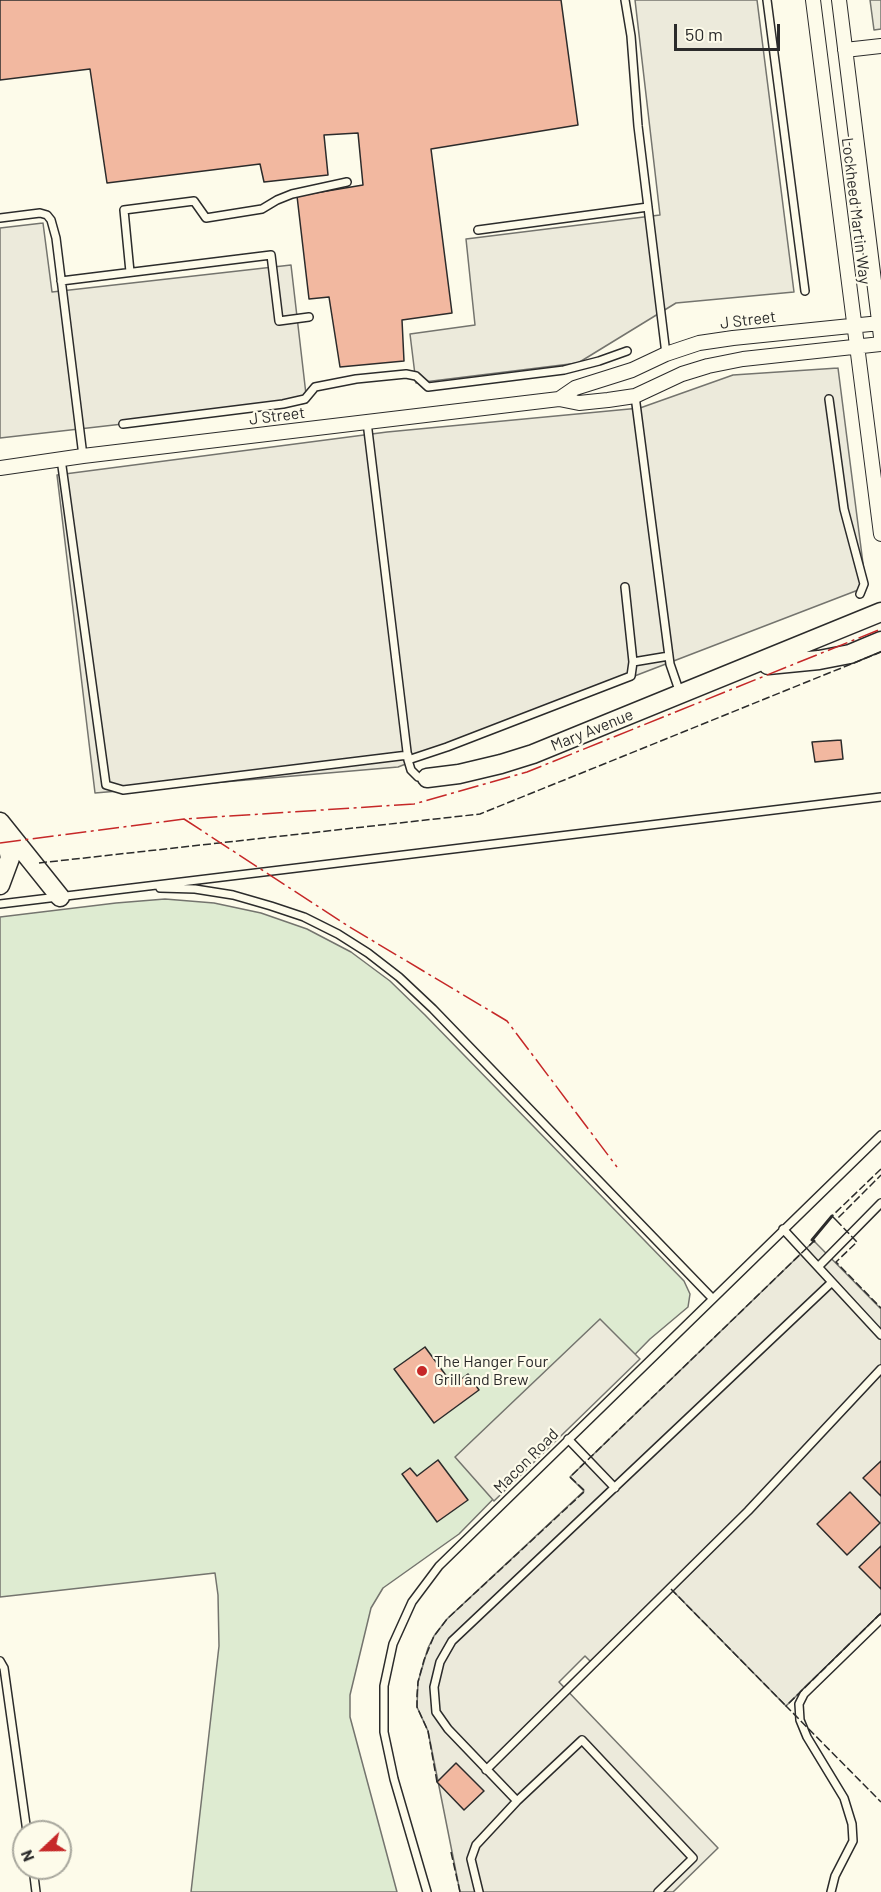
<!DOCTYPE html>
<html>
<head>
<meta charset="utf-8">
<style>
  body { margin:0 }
  #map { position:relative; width:881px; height:1892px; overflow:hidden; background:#fdfbea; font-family:Barlow,sans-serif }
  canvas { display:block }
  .north { position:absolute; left:12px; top:1820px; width:60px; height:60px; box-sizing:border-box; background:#fdfbea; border:2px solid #a9a89e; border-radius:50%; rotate:248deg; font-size:16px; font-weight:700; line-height:24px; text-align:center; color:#2b2b2b }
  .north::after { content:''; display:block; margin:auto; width:21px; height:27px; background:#c62828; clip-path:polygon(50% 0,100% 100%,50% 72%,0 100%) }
  .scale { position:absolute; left:674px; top:24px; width:106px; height:27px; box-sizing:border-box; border:3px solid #2b2b2b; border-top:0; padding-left:8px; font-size:18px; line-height:21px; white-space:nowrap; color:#2b2b2b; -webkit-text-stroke:4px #fdfbea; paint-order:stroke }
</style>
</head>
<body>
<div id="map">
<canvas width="881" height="1892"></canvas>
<div class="north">N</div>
<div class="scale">50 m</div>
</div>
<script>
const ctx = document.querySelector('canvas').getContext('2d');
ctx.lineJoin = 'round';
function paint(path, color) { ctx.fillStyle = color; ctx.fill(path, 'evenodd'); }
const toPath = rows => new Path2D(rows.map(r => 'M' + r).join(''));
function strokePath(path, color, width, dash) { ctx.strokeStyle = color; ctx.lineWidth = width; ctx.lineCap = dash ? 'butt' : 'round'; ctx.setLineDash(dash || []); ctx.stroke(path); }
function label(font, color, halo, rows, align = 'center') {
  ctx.font = font + ' Barlow,sans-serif'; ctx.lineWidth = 4.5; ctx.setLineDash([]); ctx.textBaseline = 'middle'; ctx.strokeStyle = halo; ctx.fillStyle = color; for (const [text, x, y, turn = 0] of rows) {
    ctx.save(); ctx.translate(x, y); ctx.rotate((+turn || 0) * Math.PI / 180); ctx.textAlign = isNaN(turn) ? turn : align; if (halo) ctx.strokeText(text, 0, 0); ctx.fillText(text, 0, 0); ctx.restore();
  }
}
const green = toPath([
  [165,899,214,903,261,913,307,929,351,952,390,981,425,1015,684,1281,690,1294,688,1307,650,1339,459,1534,383,1588,371,1608,350,1695,350,1717,397,1892,191,1892,219,1646,218,1595,215,1573,0,1597,0,917,116,903,165,899]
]);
paint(green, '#deebd1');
strokePath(green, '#74746e', 1.5);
const parking = toPath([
  [635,0,757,0,794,292,676,303,578,363,416,383,410,334,475,325,466,239,660,215,635,0],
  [870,0,881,0,881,29,874,30,870,0],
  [43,223,52,292,291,265,307,403,0,438,0,228,43,223],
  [838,368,866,587,398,767,95,793,57,475,387,432,640,408,733,375,838,368],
  [814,1241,881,1309,881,1613,786,1706,671,1589,592,1663,585,1656,559,1682,718,1848,673,1892,460,1892,428,1731,417,1707,418,1682,428,1648,434,1636,447,1619,584,1491,570,1477,814,1241],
  [600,1319,640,1359,494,1501,455,1457,600,1319]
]);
paint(parking, '#eceadb');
strokePath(parking, '#74746e', 1.5);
const building = toPath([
  [0,0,561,0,578,125,431,149,452,313,402,320,404,361,340,367,329,297,309,299,297,196,363,185,358,133,324,135,328,175,264,182,260,164,107,183,90,69,0,80,0,0],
  [841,740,843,759,815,762,812,742,841,740],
  [425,1347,453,1385,468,1374,479,1390,434,1423,394,1369,425,1347],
  [438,1460,468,1500,437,1522,402,1474,410,1468,417,1476,438,1460],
  [881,1461,881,1496,863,1478,881,1461],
  [850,1492,880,1523,847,1555,817,1524,850,1492],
  [881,1546,881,1589,859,1567,881,1546],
  [456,1763,484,1791,464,1810,437,1782,456,1763]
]);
paint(building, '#f2b8a0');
strokePath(building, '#2b2b2b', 1.5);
const lane = toPath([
  [625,0,631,36,638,126,666,354],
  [767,0,805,291],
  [0,218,40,213,47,215,51,220,56,238,83,456],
  [478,230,648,207],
  [130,272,124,210,194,201,206,218,262,209,277,200,292,194,347,182],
  [61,281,271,255,279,321,309,317],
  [635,396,670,664,680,693],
  [829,399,844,509,864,584,860,594],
  [367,422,408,760,411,770,418,777,427,778],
  [123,424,283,404,305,399,315,387,356,379,406,374,416,376,428,387,564,370,599,361,627,351],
  [61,459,106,785,123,790,408,755],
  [633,662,669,656],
  [408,760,447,747,631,676,633,662,625,587],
  [160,888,195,889,233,895,271,906,304,917,338,934,368,953,399,977,433,1009,712,1298],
  [0,904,881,797],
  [783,1229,881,1335],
  [819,1266,881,1203],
  [568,1439,615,1488],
  [0,1661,4,1668,27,1832],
  [486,1770,748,1511,881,1369],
  [517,1801,448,1729,436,1712,434,1687,440,1662,452,1641,832,1282],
  [33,1868,36,1892],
  [427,1892,394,1779,384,1732,384,1686,393,1644,412,1602,439,1566,881,1135],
  [479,1892,471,1859,476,1845,517,1801,582,1740,693,1858,658,1892],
  [831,1892,835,1876,853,1841,852,1824,844,1798,807,1737,800,1720,799,1704,804,1694,881,1619]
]);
const street = toPath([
  [813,0,881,534],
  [839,0,881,337],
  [845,50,881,46],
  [559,399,575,388,632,370,666,354,699,343,733,338,880,323],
  [0,468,83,456,559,399,579,403,608,400,635,396,682,374,708,366,743,359,881,344]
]);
const secondary = toPath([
  [768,665,819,660,850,654,881,641],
  [427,778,459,774,501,764,533,754,881,612],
  [0,822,60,897],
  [0,885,10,858,5,833]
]);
strokePath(lane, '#2b2b2b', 10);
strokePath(street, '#2b2b2b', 16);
strokePath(secondary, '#2b2b2b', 21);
strokePath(lane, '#fdfbea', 7);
strokePath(street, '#fdfbea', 14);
strokePath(secondary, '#fdfbea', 18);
strokePath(toPath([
  [39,863,480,814,881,652],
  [881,1169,832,1216,836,1220,881,1175],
  [836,1220,857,1242,836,1262,881,1308],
  [671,1589,786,1706],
  [881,1613,786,1706,881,1802],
  [437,1782,428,1731,417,1707,417,1695,418,1682,424,1660,434,1636,447,1619,585,1491,570,1477,814,1241],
  [451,1852,460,1892]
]), '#2b2b2b', 1.5, [8, 3]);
strokePath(toPath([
  [814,1241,812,1240,832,1216]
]), '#2b2b2b', 3);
strokePath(toPath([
  [184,819,348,926,507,1021,617,1167],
  [0,843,184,819,414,804,527,772,881,629]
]), '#c62828', 1.5, [21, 4.5, 3, 4.5]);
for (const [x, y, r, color] of [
  [422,1371,6,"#c62828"]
]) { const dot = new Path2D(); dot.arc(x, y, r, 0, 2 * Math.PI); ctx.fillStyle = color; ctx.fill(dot); strokePath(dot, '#fdfbea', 2); }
label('16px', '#2b2b2b', '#fdfbea', [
  ["Lockheed Martin Way",856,211,83],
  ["J Street",748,320,-7],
  ["J Street",277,416,-7],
  ["Mary Avenue",592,730,-22],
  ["Macon Road",526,1461,-45]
]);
label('16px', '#2b2b2b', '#fdfbea', [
  ["The Hanger Four",434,1362],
  ["Grill and Brew",434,1380]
], 'left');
</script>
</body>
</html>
